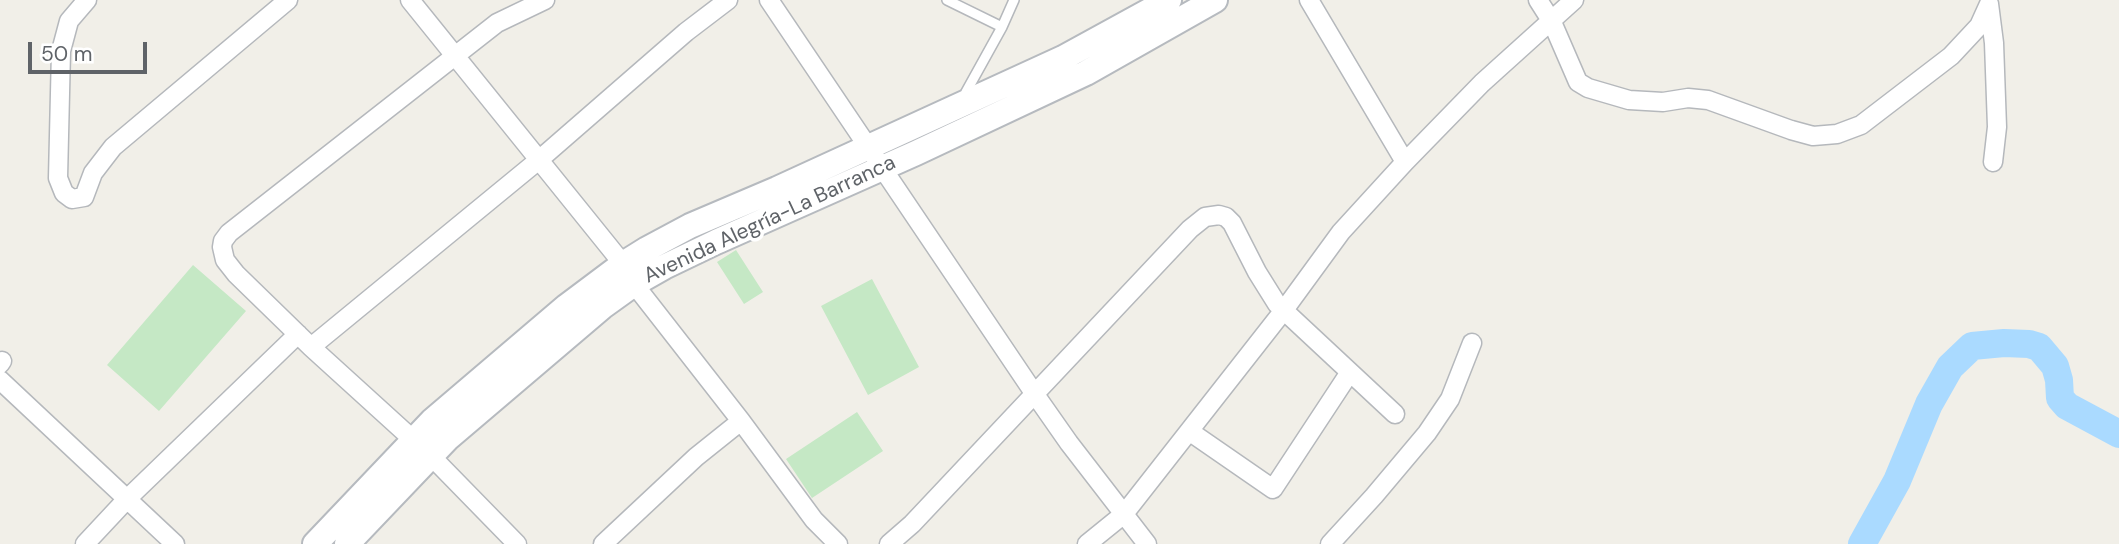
<!DOCTYPE html>
<html>
<head>
<meta charset="utf-8">
<style>
  body { margin:0 }
  #map { position:relative; width:2119px; height:544px; overflow:hidden; background:#f1efe8; font-family:"DM Sans",sans-serif }
  canvas { display:block }
  .scale { position:absolute; left:28px; top:42px; width:119px; height:32px; box-sizing:border-box; border:4px solid #5f6368; border-top:0; padding-left:9px; font-size:21px; line-height:24px; white-space:nowrap; color:#5f6368; -webkit-text-stroke:5px #fff; paint-order:stroke }
</style>
</head>
<body>
<div id="map">
<canvas width="2119" height="544"></canvas>
<div class="scale">50 m</div>
</div>
<script>
const ctx = document.querySelector('canvas').getContext('2d');
ctx.lineJoin = 'round';
function paint(path, color) { ctx.fillStyle = color; ctx.fill(path, 'evenodd'); }
const toPath = rows => new Path2D(rows.map(r => 'M' + r).join(''));
function strokePath(path, color, width, dash) { ctx.strokeStyle = color; ctx.lineWidth = width; ctx.lineCap = dash ? 'butt' : 'round'; ctx.setLineDash(dash || []); ctx.stroke(path); }
function label(font, color, halo, rows, align = 'center') {
  ctx.font = font + ' "DM Sans",sans-serif'; ctx.lineWidth = 7; ctx.setLineDash([]); ctx.textBaseline = 'middle'; ctx.strokeStyle = halo; ctx.fillStyle = color; for (const [text, x, y, turn = 0] of rows) {
    ctx.save(); ctx.translate(x, y); ctx.rotate((+turn || 0) * Math.PI / 180); ctx.textAlign = isNaN(turn) ? turn : align; if (halo) ctx.strokeText(text, 0, 0); ctx.fillText(text, 0, 0); ctx.restore();
  }
}
paint(toPath([
  [736,250,763,292,744,304,717,262],
  [193,265,246,311,159,411,107,365],
  [872,279,919,367,868,395,821,306],
  [857,412,883,451,812,498,786,459]
]), '#c5e8c5');
strokePath(toPath([
  [1862,544,1897,481,1929,404,1950,367,1972,346,2004,343,2029,344,2039,347,2055,366,2059,380,2060,398,2067,406,2119,434]
]), '#aadaff', 28);
const service = toPath([
  [947,0,1002,27],
  [966,98,966,92,1002,27,1014,0]
]);
const minor = toPath([
  [87,0,69,21,61,51,58,178,64,193,72,199,84,197,93,173,113,147,288,0],
  [410,0,623,264,634,284,741,421,814,520,838,544],
  [769,0,1034,393,1069,443,1147,544],
  [1309,0,1405,162],
  [1538,0,1552,22,1578,82,1588,88,1629,100,1663,102,1688,98,1708,100,1791,130,1813,136,1837,134,1861,125,1951,56,1979,26,1989,4],
  [1989,4,1994,43,1997,127,1993,162],
  [311,347,540,159,686,32,728,0],
  [0,364,2,361],
  [0,380,175,544],
  [1189,431,1273,489,1350,372],
  [85,544,127,499,298,334],
  [517,544,431,456,311,347,236,274,225,260,222,247,223,241,229,233,497,23,545,0],
  [603,544,696,457,741,421],
  [889,544,912,524,1190,229,1205,217,1219,215,1226,217,1232,223,1257,272,1277,304,1395,414],
  [1087,544,1124,514,1284,310,1341,232,1405,162,1482,83,1574,0],
  [1330,544,1374,496,1427,433,1450,399,1472,343]
]);
const secondary = toPath([
  [315,544,432,421,567,306,623,264,647,249,690,226,777,189,1063,58,1169,0],
  [347,544,448,438,602,307,634,284,664,267,716,242,916,153,1086,73,1215,0]
]);
strokePath(service, '#b5b8bc', 12);
strokePath(minor, '#b5b8bc', 21);
strokePath(secondary, '#b6babf', 28);
strokePath(service, '#fff', 9);
strokePath(minor, '#fff', 18);
strokePath(secondary, '#fff', 24);
label('21px', '#5f6368', '#fff', [
  ["Avenida Alegría-La Barranca",770,220,-25]
]);
</script>
</body>
</html>
